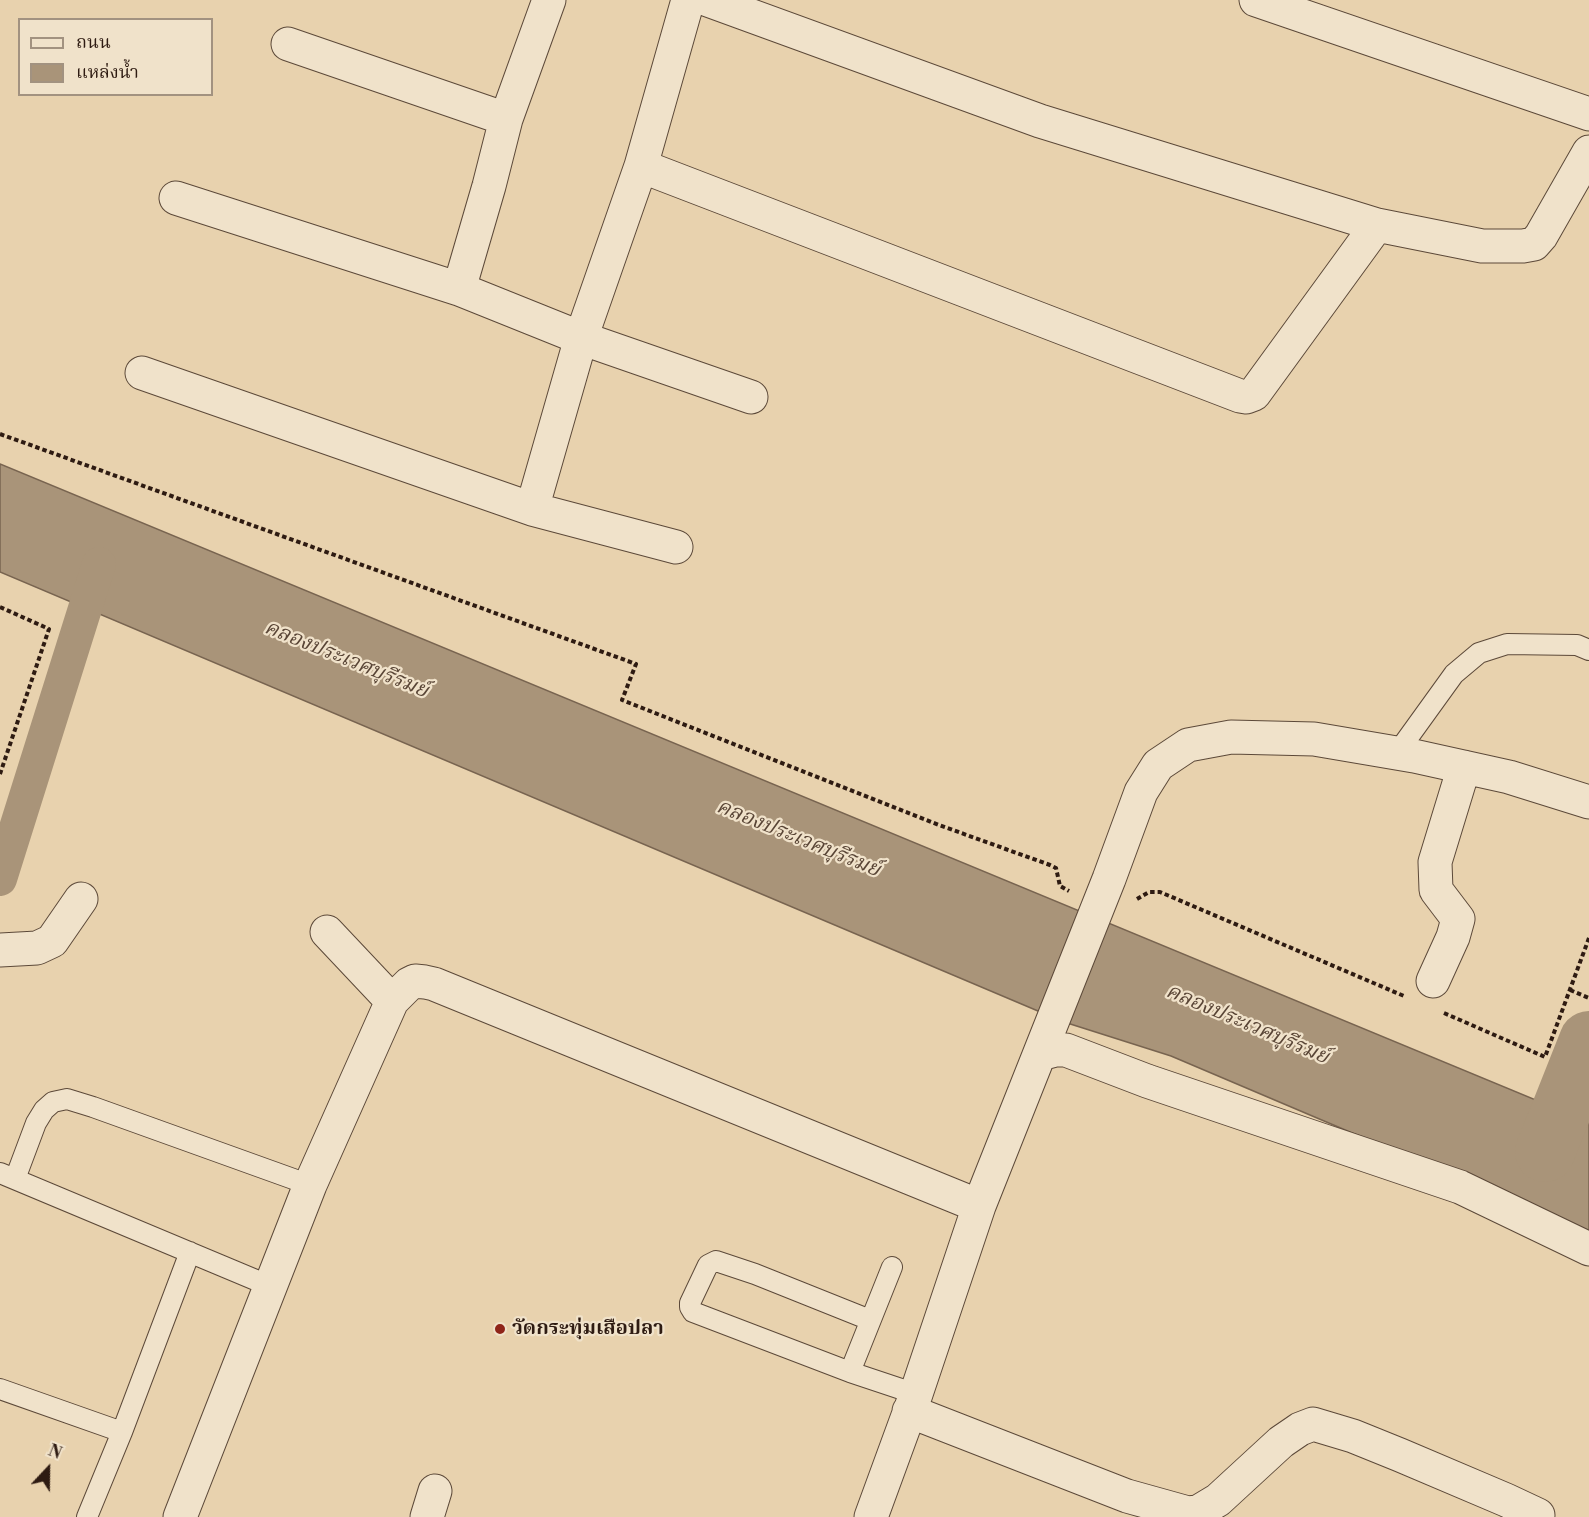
<!DOCTYPE html>
<html>
<head>
<meta charset="utf-8">
<style>
  body { margin:0 }
  #map { position:relative; width:1589px; height:1517px; overflow:hidden; background:#e8d2ae; font-family:"Libre Bodoni","Noto Serif Thai",serif }
  canvas { display:block }
  .legend { position:absolute; left:18px; top:18px; width:195px; height:78px; box-sizing:border-box; background:#f0e2ca; border:2px solid #a29280; margin:0; padding:8px 10px; list-style:none; font-size:18px; color:#2e1b12 }
  .legend li { display:flex; align-items:center; gap:12px; height:30px }
  .legend b { width:30px; border:2px solid #a29280 }
  .north { position:absolute; left:18px; top:1439px; width:60px; height:60px; -webkit-text-stroke:4px #f0e2ca; paint-order:stroke; rotate:22deg; font-size:16px; font-weight:700; line-height:24px; text-align:center; color:#2e1b12 }
  .north::after { content:''; display:block; margin:auto; width:21px; height:27px; background:#2e1b12; clip-path:polygon(50% 0,100% 100%,50% 72%,0 100%) }
</style>
</head>
<body>
<div id="map">
<canvas width="1589" height="1517"></canvas>
<ul class="legend">
<li><b style="height:8px;background:#f0e2ca"></b>ถนน</li>
<li><b style="height:16px;background:#a99479"></b>แหล่งน้ำ</li>
</ul>
<div class="north">N</div>
</div>
<script>
const ctx = document.querySelector('canvas').getContext('2d');
ctx.lineJoin = 'round';
function paint(path, color) { ctx.fillStyle = color; ctx.fill(path, 'evenodd'); }
const toPath = rows => new Path2D(rows.map(r => 'M' + r).join(''));
function strokePath(path, color, width, dash) { ctx.strokeStyle = color; ctx.lineWidth = width; ctx.lineCap = dash ? 'butt' : 'round'; ctx.setLineDash(dash || []); ctx.stroke(path); }
function label(font, color, halo, rows, align = 'center') {
  ctx.font = font + ' "Libre Bodoni","Noto Serif Thai",serif'; ctx.lineWidth = 4.5; ctx.setLineDash([]); ctx.textBaseline = 'middle'; ctx.strokeStyle = halo; ctx.fillStyle = color; for (const [text, x, y, turn = 0] of rows) {
    ctx.save(); ctx.translate(x, y); ctx.rotate((+turn || 0) * Math.PI / 180); ctx.textAlign = isNaN(turn) ? turn : align; if (halo) ctx.strokeText(text, 0, 0); ctx.fillText(text, 0, 0); ctx.restore();
  }
}
const water = toPath([
  [0,464,1589,1122,1589,1241,1496,1194,1171,1056,1064,1022,0,572,0,464]
]);
paint(water, '#a99479');
strokePath(water, '#786450', 1.5);
strokePath(toPath([
  [0,879,99,564]
]), '#a99479', 34);
strokePath(toPath([
  [1545,1152,1589,1041]
]), '#a99479', 60);
const lane = toPath([
  [1397,753,1454,674,1479,653,1507,644,1577,645,1589,650],
  [0,1173,270,1286],
  [15,1179,36,1123,44,1110,53,1102,67,1099,93,1107,310,1185],
  [870,1320,755,1274,716,1261,708,1265,690,1303,690,1307,693,1312,850,1372,916,1394],
  [850,1372,892,1267],
  [0,1389,122,1432],
  [87,1517,122,1432,190,1252]
]);
const street = toPath([
  [708,0,1040,121,1377,225,1482,246,1523,246,1534,244,1541,236,1589,152],
  [1256,0,1589,114],
  [288,44,506,119],
  [641,166,1240,396,1246,397,1254,394,1377,225],
  [176,198,459,289,581,338,751,397],
  [459,289,489,186,506,119,549,0],
  [142,373,532,509,676,547],
  [532,509,581,338,641,166,688,0],
  [327,932,392,1001],
  [0,950,37,948,52,941,81,899],
  [1433,981,1453,937,1458,919,1436,890,1435,862,1464,767],
  [1040,1054,1055,1050,1066,1050,1147,1081,1460,1187,1589,1249],
  [909,1411,1127,1496,1188,1513,1198,1512,1218,1500,1281,1442,1300,1429,1313,1424,1353,1436,1400,1455,1506,1500,1538,1515,1537,1517],
  [180,1517,310,1185,392,1001,409,984,415,981,425,982,434,984,979,1206],
  [427,1517,435,1491],
  [871,1517,916,1394,979,1206,1109,879,1141,792,1158,765,1188,745,1231,737,1314,739,1414,756,1509,777,1589,802]
]);
strokePath(lane, '#5c4939', 22);
strokePath(street, '#5c4939', 35);
strokePath(toPath([
  [0,434,636,664,622,700,939,825,1050,865,1056,868,1060,886,1069,891],
  [0,607,49,629,0,774],
  [1137,899,1149,892,1160,892,1404,996],
  [1570,990,1589,998],
  [1444,1013,1545,1057,1589,938]
]), '#2e1b12', 4, [4.5, 3]);
strokePath(lane, '#f0e2ca', 20);
strokePath(street, '#f0e2ca', 33);
for (const [x, y, r, color] of [
  [500,1329,6,"#8f2418"]
]) { const dot = new Path2D(); dot.arc(x, y, r, 0, 2 * Math.PI); ctx.fillStyle = color; ctx.fill(dot); strokePath(dot, '#f0e2ca', 2); }
label('bold 20px', '#2e1b12', '#f0e2ca', [
  ["วัดกระทุ่มเสือปลา",512,1329]
], 'left');
label('italic 21px', '#594536', '#f0e2ca', [
  ["คลองประเวศบุรีรมย์",346,660,22],
  ["คลองประเวศบุรีรมย์",798,839,22],
  ["คลองประเวศบุรีรมย์",1247,1025,23]
]);
</script>
</body>
</html>
